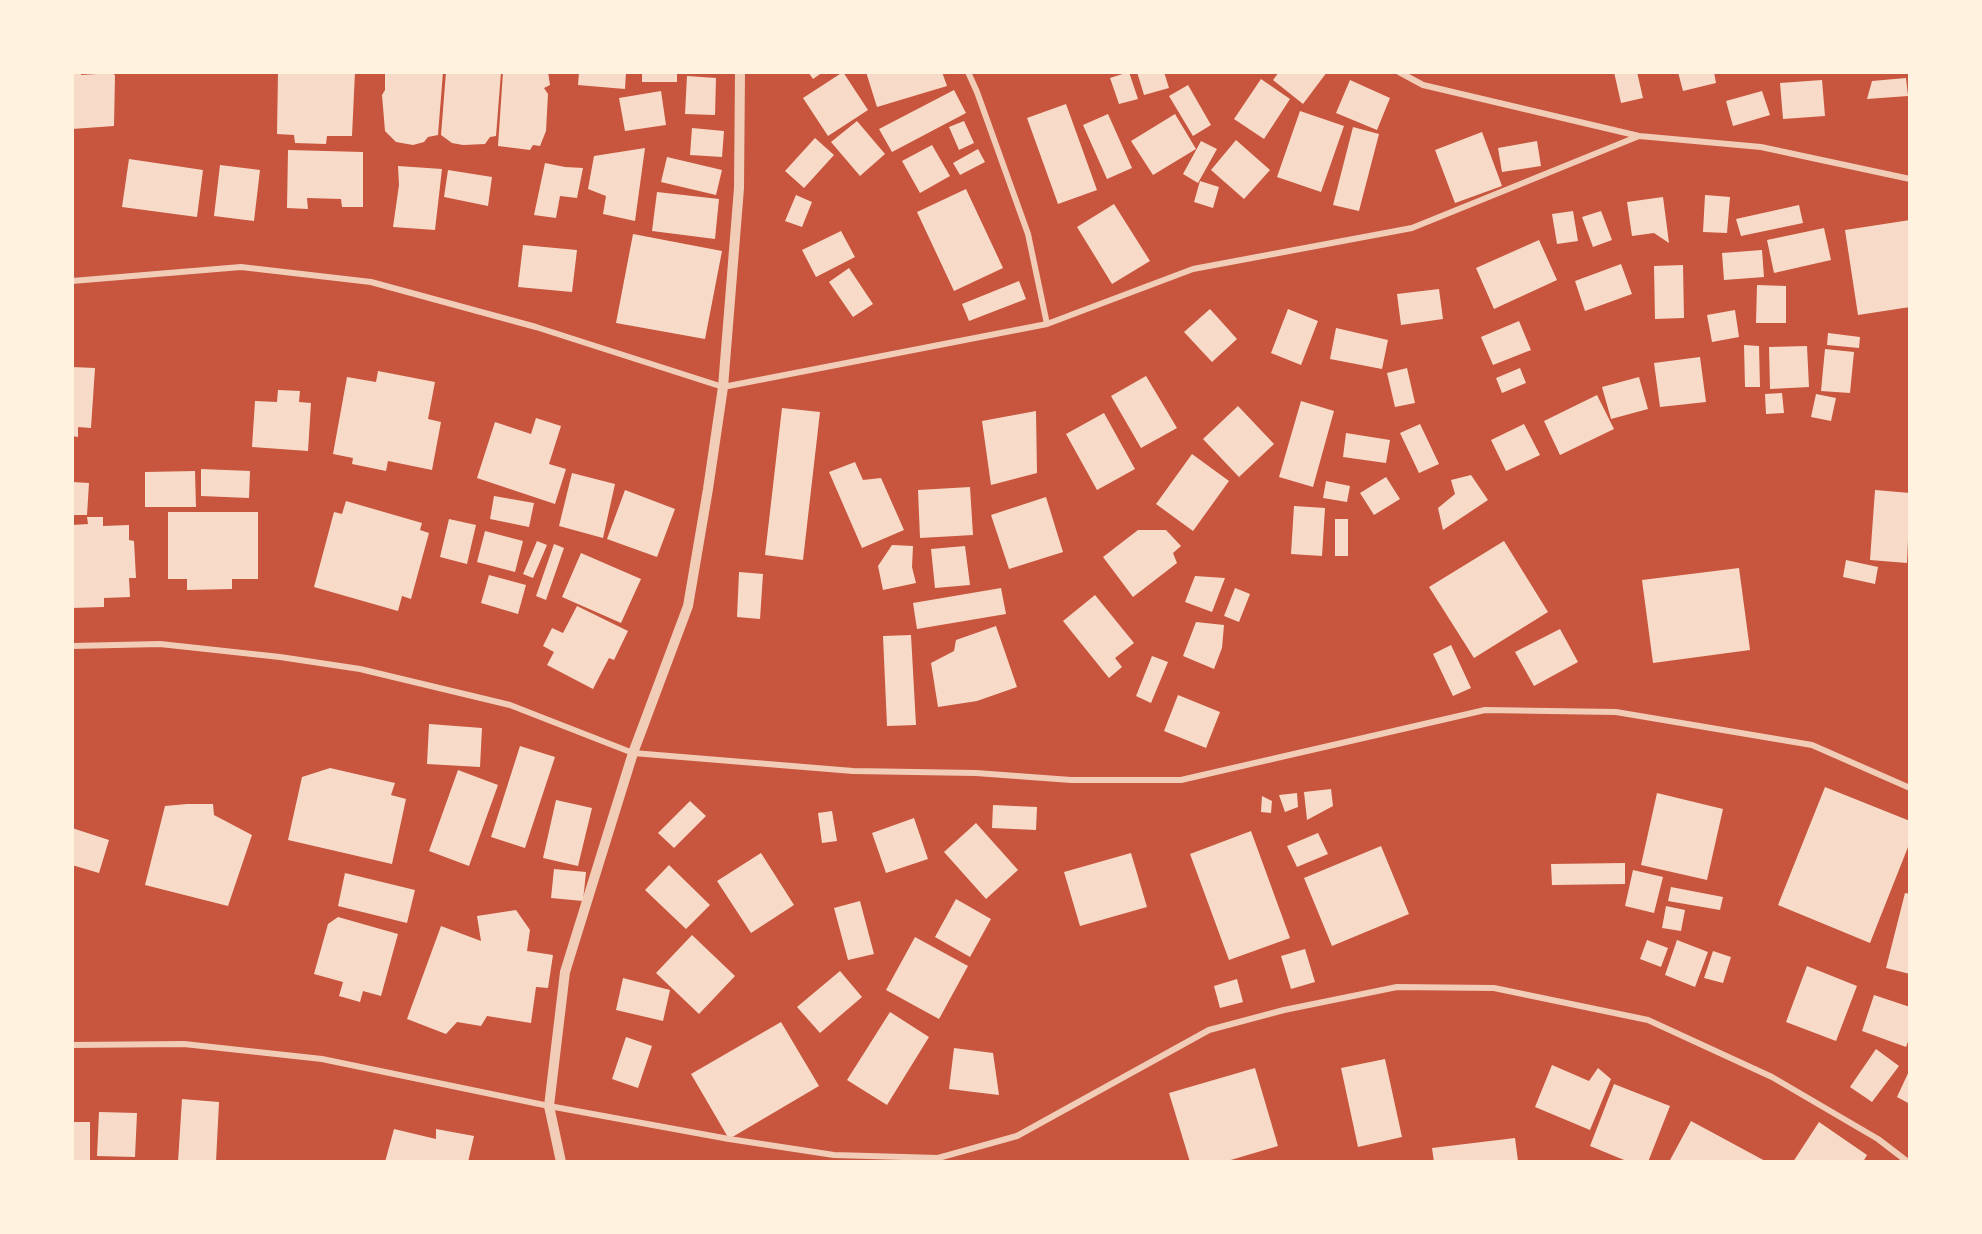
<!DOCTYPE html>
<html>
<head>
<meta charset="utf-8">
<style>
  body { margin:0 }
  #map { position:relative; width:1982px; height:1234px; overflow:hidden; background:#c8553d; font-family:Signika,sans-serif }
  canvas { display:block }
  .frame { position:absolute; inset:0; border:74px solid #fff3e0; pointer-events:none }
</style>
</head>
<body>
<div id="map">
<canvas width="1982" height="1234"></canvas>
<div class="frame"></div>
</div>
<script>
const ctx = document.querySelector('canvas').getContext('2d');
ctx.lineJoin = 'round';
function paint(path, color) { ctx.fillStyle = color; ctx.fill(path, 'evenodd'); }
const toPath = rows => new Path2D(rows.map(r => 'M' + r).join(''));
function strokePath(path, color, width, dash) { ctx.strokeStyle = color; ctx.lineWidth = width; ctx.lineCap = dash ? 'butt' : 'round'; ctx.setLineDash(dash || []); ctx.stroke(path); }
paint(toPath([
  [72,72,81,72,81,75,97,74,97,72,109,72,115,75,114,126,72,129],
  [278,72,314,74,314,72,355,72,352,136,327,136,326,144,295,143,294,135,277,134],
  [385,72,443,72,438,135,428,137,424,142,413,145,396,142,385,131,382,95,385,90],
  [446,72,501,72,496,136,490,137,485,144,463,145,452,143,441,135],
  [503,72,548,72,550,85,544,88,548,94,546,131,540,146,533,145,530,150,498,146],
  [579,72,626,72,625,89,578,85],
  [642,72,677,72,677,82,642,82],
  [808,72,823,72,813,79],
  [843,72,868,110,828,136,803,98],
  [866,72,942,72,947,86,877,107],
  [1129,72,1138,99,1119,104,1110,78],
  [1137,72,1164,72,1169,88,1144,95],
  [1279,72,1327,72,1303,104,1273,80],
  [1614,72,1637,72,1643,98,1621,103],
  [1678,72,1714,72,1716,83,1683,91],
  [687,76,716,78,715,115,685,114],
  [1906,78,1908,96,1867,99,1872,81],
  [1261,79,1290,99,1264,139,1234,119],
  [1350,80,1390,98,1377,130,1336,113],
  [1822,80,1825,116,1783,119,1780,83],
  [1188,85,1211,125,1193,136,1169,96],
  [954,90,966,113,892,152,879,129],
  [661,91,666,125,625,131,619,98],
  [1762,91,1770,115,1733,126,1726,101],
  [1066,104,1097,190,1058,204,1027,118],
  [1300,111,1344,126,1321,192,1277,177],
  [1108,114,1132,168,1107,179,1083,125],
  [1175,114,1196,149,1153,175,1131,141],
  [857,121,885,154,860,176,831,142],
  [964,121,974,143,959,150,949,127],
  [1353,127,1379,134,1359,211,1333,205],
  [692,128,724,131,722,157,690,155],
  [1482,132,1502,186,1455,203,1435,150],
  [815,138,834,155,804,188,785,171],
  [1236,140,1270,170,1244,199,1211,170],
  [1201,141,1217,149,1198,183,1183,174],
  [1537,141,1541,166,1502,172,1498,148],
  [932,145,950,176,920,193,902,161],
  [645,148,635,221,603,214,606,196,588,189,594,156],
  [978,149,985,162,960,175,953,163],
  [288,150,363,152,363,207,342,207,341,199,307,198,308,209,287,208],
  [667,157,722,170,716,195,661,182],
  [129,159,203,170,197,217,122,207],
  [545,163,565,167,583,168,577,198,560,196,556,218,534,215],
  [220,165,260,170,254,221,214,216],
  [398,166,442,169,435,230,393,227,399,185],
  [448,170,492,177,488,206,444,197],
  [1200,181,1219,187,1213,208,1194,202],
  [966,189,1003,268,954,291,917,212],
  [657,192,719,199,715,239,652,231],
  [796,195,812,202,802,227,785,221],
  [1705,195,1730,197,1727,233,1703,232],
  [1663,197,1669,243,1654,233,1632,236,1627,202],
  [1114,204,1150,261,1112,284,1077,227],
  [1799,205,1803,223,1741,236,1736,219],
  [1573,211,1578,241,1557,244,1552,214],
  [1601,211,1612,240,1593,247,1582,217],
  [1910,220,1910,307,1858,315,1845,230],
  [1824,228,1831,260,1774,273,1767,240],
  [841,231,855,257,816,277,802,250],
  [633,234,722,251,705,339,616,323],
  [1539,240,1557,280,1494,309,1476,268],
  [523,245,577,250,572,292,518,287],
  [1762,250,1764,277,1724,280,1722,253],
  [1621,264,1632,294,1585,311,1575,281],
  [1683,265,1684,318,1655,319,1654,266],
  [849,268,873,304,853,317,829,282],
  [1019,281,1026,299,969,321,962,304],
  [1757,285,1786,286,1786,323,1756,323],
  [1439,289,1443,319,1401,325,1397,294],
  [1210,309,1237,339,1212,362,1184,332],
  [1288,309,1318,321,1301,365,1271,353],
  [1735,310,1739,337,1712,342,1707,315],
  [1519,321,1531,350,1493,365,1481,337],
  [1336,328,1388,340,1382,369,1330,359],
  [1828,333,1860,337,1859,348,1827,345],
  [1744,345,1759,346,1760,387,1745,387],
  [1807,346,1809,387,1770,389,1769,347],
  [1825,349,1854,352,1850,393,1821,391],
  [1700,357,1706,402,1660,407,1654,363],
  [72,367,95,368,91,428,78,427,78,437,72,436],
  [1407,368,1415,403,1395,407,1387,373],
  [1520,368,1526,383,1502,393,1496,378],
  [378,371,435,382,428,419,441,422,432,470,388,461,386,471,352,464,353,458,333,454,347,377,376,382],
  [1146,376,1177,428,1141,448,1111,396],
  [1639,377,1648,409,1611,419,1602,387],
  [278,390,300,391,299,402,311,403,308,451,252,447,255,401,277,402],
  [1782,393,1784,413,1766,414,1765,394],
  [1816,394,1836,398,1831,421,1811,417],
  [1597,395,1614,429,1560,455,1544,421],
  [1301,401,1334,411,1313,487,1279,477],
  [1238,406,1274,444,1239,477,1203,439],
  [782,408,820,412,803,560,765,555],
  [1036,411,1037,473,991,485,982,421],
  [1104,413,1135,469,1097,490,1066,434],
  [536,418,561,426,549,464,566,469,555,504,477,478,495,422,531,434],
  [1420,424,1439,464,1419,473,1400,433],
  [1524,424,1540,455,1506,471,1491,440],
  [1346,433,1390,440,1386,463,1343,457],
  [1192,454,1229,481,1193,531,1156,504],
  [855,462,863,480,881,478,904,530,862,548,829,472],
  [201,469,250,471,249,498,201,496],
  [195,471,196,507,145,507,145,472],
  [572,473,615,484,603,538,559,526],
  [1471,475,1488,500,1443,530,1438,508,1455,494,1451,480],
  [1386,477,1400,499,1374,515,1360,493],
  [1326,481,1350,486,1347,502,1323,498],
  [72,482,89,483,87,515,72,515],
  [970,487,973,535,920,538,918,490],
  [625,490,675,509,657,557,607,539],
  [1875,490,1910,493,1907,563,1870,560],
  [494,496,534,503,529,527,490,519],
  [1046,497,1063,552,1009,569,991,515],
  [346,501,422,523,420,530,429,533,411,599,402,596,398,611,314,587,334,512,342,514],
  [1294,506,1325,508,1322,556,1291,554],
  [168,512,258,512,258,579,232,579,232,589,187,590,187,579,168,579],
  [87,517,103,517,103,526,129,525,129,540,134,541,136,578,129,578,130,597,104,598,104,607,72,608,72,525,88,524],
  [449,519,476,525,467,564,440,557],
  [1335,519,1348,519,1348,556,1335,556],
  [1138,530,1166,530,1181,546,1173,553,1177,563,1133,597,1103,557],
  [485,531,523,541,515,572,477,562],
  [537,541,547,545,533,578,523,574],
  [1504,541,1548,612,1474,658,1429,587],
  [554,544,564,548,546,600,536,596],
  [892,545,913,546,912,567,916,583,883,590,878,566],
  [965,546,970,585,935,588,931,549],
  [581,553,641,579,621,623,562,597],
  [1846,560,1878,567,1875,584,1843,577],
  [1739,568,1750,650,1653,663,1642,580],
  [739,572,763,574,760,619,737,617],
  [489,575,526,585,518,614,481,603],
  [1195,576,1225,578,1212,612,1185,602],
  [1001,588,1006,614,917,629,913,603],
  [1235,588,1250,594,1239,622,1224,616],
  [1095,595,1134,643,1115,658,1122,667,1109,678,1063,621],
  [577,606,628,631,614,660,609,658,593,689,547,665,554,652,543,646,552,628,563,633],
  [1196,622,1224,625,1222,648,1214,669,1183,656],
  [996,626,1017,687,977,701,938,707,931,663,954,651,956,640],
  [1560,629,1578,662,1534,686,1515,652],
  [911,635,916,725,887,726,883,636],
  [1451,645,1471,688,1453,696,1433,654],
  [1152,656,1168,662,1151,703,1136,696],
  [1178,695,1220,712,1206,748,1164,731],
  [429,724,482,728,480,767,427,764],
  [520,746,555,757,525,848,491,837],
  [330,768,395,783,391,795,406,799,392,864,288,840,302,777],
  [458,770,498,785,469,866,429,851],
  [1825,787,1910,821,1910,842,1870,943,1778,905],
  [1331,789,1333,806,1307,820,1304,792],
  [1297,793,1298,807,1285,812,1279,795],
  [1657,793,1723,809,1707,880,1641,865],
  [1262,796,1272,801,1271,813,1261,812],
  [556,800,592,808,578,866,543,858],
  [690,801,706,816,674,848,658,833],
  [187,804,213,804,214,815,252,835,228,906,145,885,165,806],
  [993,805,1037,807,1036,830,992,828],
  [832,811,837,841,822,843,818,813],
  [914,818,928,859,886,873,872,833],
  [976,823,1018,870,986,899,944,852],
  [72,828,109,840,99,873,72,865],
  [1251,831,1290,938,1229,960,1190,854],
  [1318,833,1328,854,1297,867,1287,846],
  [1381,846,1409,914,1332,946,1304,878],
  [761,853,794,905,751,933,717,881],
  [1131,853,1147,907,1080,926,1064,872],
  [1625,863,1625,884,1552,885,1551,864],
  [669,865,710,905,686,929,645,890],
  [554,869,586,872,583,901,551,898],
  [1633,870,1663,877,1654,913,1625,906],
  [345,873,415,890,407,923,338,906],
  [1671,887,1723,897,1720,910,1668,901],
  [1905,893,1910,894,1910,974,1886,968],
  [956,899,991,919,970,957,935,937],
  [860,901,874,954,848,960,834,908],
  [1666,906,1685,910,1681,931,1662,928],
  [516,910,530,930,527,951,553,955,548,988,536,987,531,1023,487,1016,481,1026,457,1022,446,1034,407,1019,441,926,481,941,477,916],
  [338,917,398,934,381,996,363,991,360,1002,339,996,343,982,314,974,328,924],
  [692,935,735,976,699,1014,656,973],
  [915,937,968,966,939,1019,886,990],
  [1647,940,1668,948,1661,967,1640,959],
  [1677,940,1708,952,1695,987,1665,975],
  [1305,949,1315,982,1291,989,1281,956],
  [1713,951,1731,957,1723,983,1704,978],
  [1807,966,1857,986,1836,1041,1786,1022],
  [840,971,862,997,820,1033,797,1007],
  [623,978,670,990,663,1021,616,1010],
  [1237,979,1243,1002,1220,1008,1214,986],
  [1874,995,1910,1007,1910,1036,1906,1047,1862,1031],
  [890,1012,929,1037,887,1105,847,1080],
  [781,1022,819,1086,729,1139,691,1074],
  [626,1037,652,1046,638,1088,612,1079],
  [954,1048,993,1053,999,1095,949,1089],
  [1876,1049,1899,1066,1872,1102,1850,1087],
  [1385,1059,1402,1137,1358,1147,1341,1068],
  [1552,1065,1589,1081,1598,1068,1611,1079,1590,1130,1535,1107],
  [1255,1068,1278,1146,1224,1162,1190,1162,1169,1093],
  [1910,1069,1910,1104,1897,1097],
  [1614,1084,1670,1106,1648,1162,1629,1162,1590,1146],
  [182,1099,219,1102,216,1162,178,1162],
  [99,1112,137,1113,135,1157,97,1156],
  [1691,1121,1767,1162,1669,1162],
  [72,1122,90,1122,90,1162,72,1162],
  [1819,1122,1867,1155,1863,1162,1793,1162],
  [394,1129,436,1139,436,1129,474,1136,468,1162,385,1162],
  [1515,1138,1518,1161,1434,1162,1432,1148]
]), '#f7dbc8');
strokePath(toPath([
  [968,72,977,92,1028,234,1047,324],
  [1399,72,1423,85,1639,136,1761,147,1910,179],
  [72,281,241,267,371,282,536,327,723,387,1047,324,1193,269,1412,228,1639,136],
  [72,646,160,644,280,657,360,669,510,705,633,753,853,771,976,773,1071,780,1181,780,1485,710,1616,712,1812,745,1910,788],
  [72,1045,184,1044,322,1059,549,1106,729,1139,834,1155,938,1158,1017,1136,1209,1030,1284,1010,1397,987,1494,988,1648,1020,1772,1077,1878,1139,1908,1162]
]), '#f1ccb7', 6);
strokePath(toPath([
  [561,1162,549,1106,565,972,633,753,688,606,708,489,723,387,739,188,740,72]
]), '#f1ccb7', 10);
</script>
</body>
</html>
